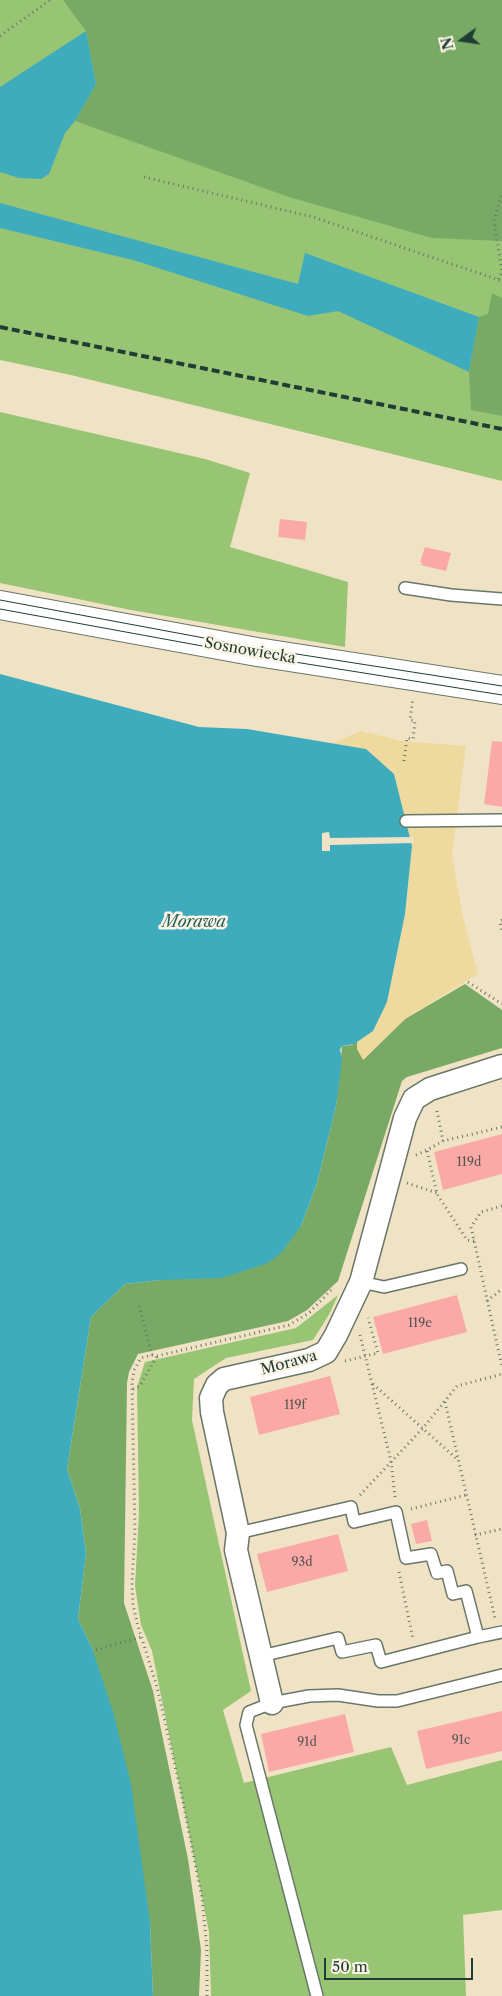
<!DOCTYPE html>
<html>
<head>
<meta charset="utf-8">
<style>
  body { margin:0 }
  #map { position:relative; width:502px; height:1996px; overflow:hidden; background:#f0e3c5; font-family:"Libre Caslon Text",serif }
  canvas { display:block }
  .north { position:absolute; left:437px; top:15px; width:50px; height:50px; -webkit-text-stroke:4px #fcf5e5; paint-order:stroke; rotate:256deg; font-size:14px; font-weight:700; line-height:20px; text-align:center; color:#1f3d34 }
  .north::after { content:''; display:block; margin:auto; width:18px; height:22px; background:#1f3d34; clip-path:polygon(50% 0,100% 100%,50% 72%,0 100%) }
  .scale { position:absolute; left:324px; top:1958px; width:149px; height:22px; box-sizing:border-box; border:2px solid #1f3d34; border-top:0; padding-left:6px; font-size:15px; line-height:18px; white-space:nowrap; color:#1f3d34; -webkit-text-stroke:4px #fcf5e5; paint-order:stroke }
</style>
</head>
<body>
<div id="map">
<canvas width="502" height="1996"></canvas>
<div class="north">N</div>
<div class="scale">50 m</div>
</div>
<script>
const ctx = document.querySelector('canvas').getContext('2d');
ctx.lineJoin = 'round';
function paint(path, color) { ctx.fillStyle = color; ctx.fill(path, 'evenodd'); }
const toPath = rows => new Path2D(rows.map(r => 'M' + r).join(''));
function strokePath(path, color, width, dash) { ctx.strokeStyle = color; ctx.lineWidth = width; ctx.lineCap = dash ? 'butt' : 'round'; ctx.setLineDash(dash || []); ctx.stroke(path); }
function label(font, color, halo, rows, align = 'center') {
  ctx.font = font + ' "Libre Caslon Text",serif'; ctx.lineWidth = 5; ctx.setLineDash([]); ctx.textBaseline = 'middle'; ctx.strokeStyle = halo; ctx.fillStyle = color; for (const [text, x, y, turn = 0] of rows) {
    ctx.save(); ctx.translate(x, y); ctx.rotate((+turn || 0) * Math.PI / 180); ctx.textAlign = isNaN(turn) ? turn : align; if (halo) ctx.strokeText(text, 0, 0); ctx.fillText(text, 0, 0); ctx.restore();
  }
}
paint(toPath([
  [0,0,502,0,502,481,71,375,0,360],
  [0,412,205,459,250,473,230,547,348,582,345,647,131,610,0,583],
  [338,1295,330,1313,313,1340,226,1358,194,1379,192,1420,251,1691,223,1710,244,1783,391,1747,407,1785,502,1760,502,1910,463,1915,466,1996,211,1996,209,1932,152,1651,141,1625,135,1586,139,1513,137,1387,145,1362,296,1328]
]), '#97c573');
paint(toPath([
  [502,0,502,241,432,238,289,197,75,121,96,84,86,31,63,0],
  [492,293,502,298,502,416,471,410,469,372,479,317,488,314],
  [465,984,502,1010,502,1048,407,1077,402,1081,338,1281,307,1310,288,1321,138,1354,129,1372,127,1383,124,1603,153,1691,188,1859,201,1950,199,1996,153,1996,150,1922,92,1648,78,1619,86,1553,80,1509,67,1469,91,1317,125,1284,161,1280,301,1226,317,1183,336,1106,342,1046,352,1045,357,1041,357,1049,364,1059,405,1019]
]), '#79aa65');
paint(toPath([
  [361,731,402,741,466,746,452,855,463,917,478,974,405,1019,363,1060,357,1049,357,1041,373,1031,387,1001,405,914,412,846,366,749,332,743]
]), '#eeda9e');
paint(toPath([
  [86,31,96,84,75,121,65,133,49,174,41,179,19,178,0,172,0,87],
  [0,203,298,284,305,253,479,317,469,372,338,311,308,316,133,260,0,228],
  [0,674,199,727,247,729,366,749,394,774,412,846,405,914,387,1002,373,1031,354,1044,342,1046,340,1050,342,1060,336,1106,317,1183,301,1226,281,1253,268,1263,222,1278,161,1280,125,1284,91,1317,67,1469,80,1509,86,1553,78,1619,92,1648,114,1715,131,1784,150,1922,153,1996,0,1996]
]), '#3eacbd');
paint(toPath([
  [329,832,330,838,413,837,414,843,330,845,330,851,322,851,322,833]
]), '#f0e3c5');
paint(toPath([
  [280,519,307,522,305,540,278,537],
  [425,547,451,553,446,571,421,565,422,562,420,562],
  [492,741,502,742,502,807,484,804],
  [502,1134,502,1174,443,1190,434,1152],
  [457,1295,467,1332,383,1354,373,1317],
  [330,1376,340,1414,259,1435,250,1397],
  [427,1520,432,1541,416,1544,411,1524],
  [338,1534,348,1571,267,1592,257,1554],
  [502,1711,502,1751,426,1769,417,1731],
  [345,1714,354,1752,269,1772,261,1734]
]), '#faa9a6');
const lane = toPath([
  [405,588,451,595,502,599],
  [406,821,502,820],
  [361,1282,384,1287,461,1269],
  [238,1533,351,1507,354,1522,396,1512,406,1558,431,1554,437,1573,447,1571,453,1594,466,1591,478,1637,381,1662,376,1645,342,1652,338,1638,261,1656],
  [478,1637,502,1632],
  [317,1996,246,1725,249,1712,272,1703,309,1696,338,1695,378,1701,397,1701,502,1675]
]);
const street = toPath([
  [272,1703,236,1550,238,1533,212,1412,211,1398,217,1385,224,1379,309,1360,326,1352,336,1335,361,1282,405,1118,414,1099,430,1089,502,1066]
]);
const secondary = toPath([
  [0,605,257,652,502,690]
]);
strokePath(lane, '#687767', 14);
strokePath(street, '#687767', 25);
strokePath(secondary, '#687767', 30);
strokePath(toPath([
  [0,36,50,0],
  [144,177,313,217,502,281],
  [498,279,502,272,494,221,502,193],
  [404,761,407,738,413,739,415,721,410,720,413,698],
  [502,920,500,921,502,933],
  [468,982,502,1004],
  [437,1111,443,1141],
  [416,1155,427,1150],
  [407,1183,437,1193],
  [502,1206,481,1212,471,1227,502,1367],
  [474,1241,467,1240,437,1194,427,1150,443,1141,502,1127],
  [487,1301,502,1289],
  [139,1306,152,1355],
  [360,1335,391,1461,395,1497],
  [345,1361,378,1353,368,1318],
  [373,1384,458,1460],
  [133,1389,140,1386,157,1356],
  [445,1402,495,1618],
  [360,1495,423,1428,457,1386,502,1374],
  [411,1509,466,1495],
  [475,1535,502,1529],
  [399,1572,413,1639],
  [96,1650,141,1637],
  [207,1996,207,1949,202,1898,181,1792,157,1687,138,1626,133,1605,132,1583,135,1532,132,1383,134,1370,141,1358,152,1355,157,1356,289,1325,309,1313,333,1288]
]), '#687767', 3, [1, 4]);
strokePath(lane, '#fff', 11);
strokePath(street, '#fff', 22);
strokePath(secondary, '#fff', 28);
strokePath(toPath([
  [0,600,258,648,502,686],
  [0,609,257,656,502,695]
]), '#1f3d34', 1);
strokePath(toPath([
  [0,327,502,429]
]), '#1f3d34', 4, [8, 4]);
label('12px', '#565850', null, [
  ["119d",469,1163],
  ["119e",420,1324],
  ["119f",295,1406],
  ["93d",302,1563],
  ["91c",461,1741],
  ["91d",307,1743]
]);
label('15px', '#1f3d34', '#fcf5e5', [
  ["Sosnowiecka",250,651,10],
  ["Morawa",289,1363,-15]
]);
label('italic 16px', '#285e5d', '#fcf5e5', [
  ["Morawa",194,922]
]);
</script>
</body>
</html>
